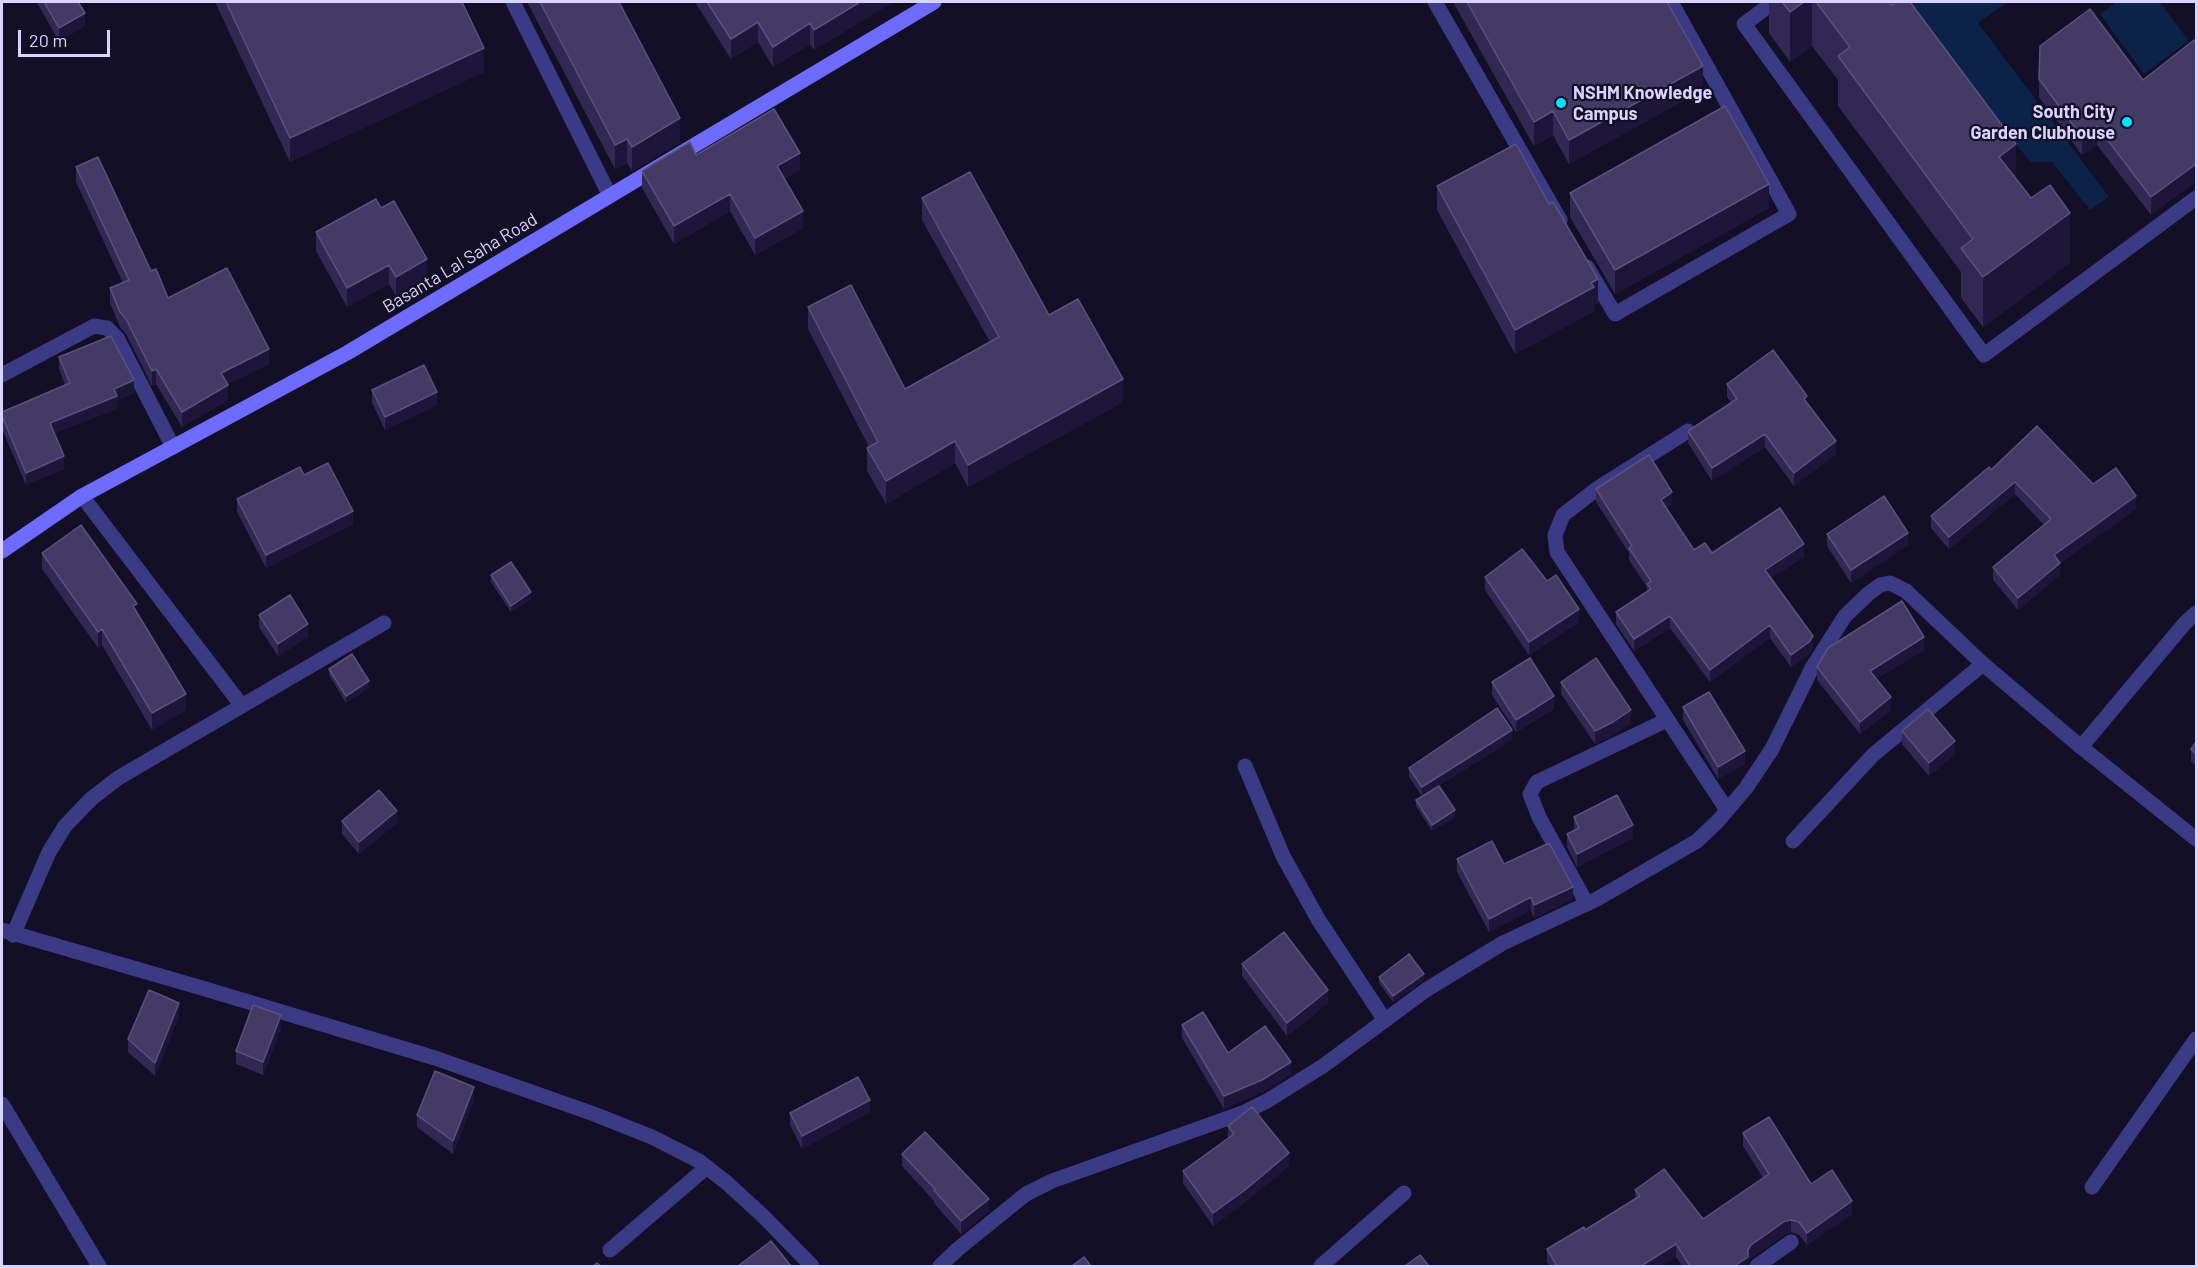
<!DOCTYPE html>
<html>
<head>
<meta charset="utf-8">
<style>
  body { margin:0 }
  #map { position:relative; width:2198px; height:1268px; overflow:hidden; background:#130f26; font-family:Barlow,sans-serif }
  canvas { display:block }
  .frame { position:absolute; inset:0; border:3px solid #d9d4ff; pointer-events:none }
  .scale { position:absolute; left:18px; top:30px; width:92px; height:27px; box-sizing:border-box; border:3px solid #d9d4ff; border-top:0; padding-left:8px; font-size:18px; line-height:21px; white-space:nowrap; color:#d9d4ff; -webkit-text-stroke:4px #130f26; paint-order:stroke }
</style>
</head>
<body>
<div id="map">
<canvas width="2198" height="1268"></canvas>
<div class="frame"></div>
<div class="scale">20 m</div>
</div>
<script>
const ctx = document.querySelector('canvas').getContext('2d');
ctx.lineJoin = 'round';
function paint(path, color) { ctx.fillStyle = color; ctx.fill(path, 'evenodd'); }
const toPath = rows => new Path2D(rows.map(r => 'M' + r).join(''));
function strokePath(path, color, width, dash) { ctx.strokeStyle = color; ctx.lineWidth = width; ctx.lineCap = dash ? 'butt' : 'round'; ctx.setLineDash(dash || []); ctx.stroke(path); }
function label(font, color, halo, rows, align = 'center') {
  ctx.font = font + ' Barlow,sans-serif'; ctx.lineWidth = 4.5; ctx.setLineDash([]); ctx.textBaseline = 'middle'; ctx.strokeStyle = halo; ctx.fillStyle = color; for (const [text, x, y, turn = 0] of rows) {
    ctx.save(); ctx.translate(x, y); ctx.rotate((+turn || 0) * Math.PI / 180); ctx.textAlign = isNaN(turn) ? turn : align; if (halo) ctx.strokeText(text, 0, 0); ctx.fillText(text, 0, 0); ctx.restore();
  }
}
paint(toPath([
  [1906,2,2008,2,1978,23,2109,197,2090,210,2052,162,2030,162],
  [2117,2,2160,2,2189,41,2144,74,2100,14]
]), '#0c2248');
strokePath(toPath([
  [513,2,610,196],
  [1435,2,1560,220],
  [1587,267,1615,314,1789,214,1671,2]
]), '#3d3a85', 15);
strokePath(toPath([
  [1774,2,1744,24,1984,355,2196,198],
  [2,375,94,326,107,328,117,338,173,447],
  [1688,431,1598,488,1563,515,1555,535,1557,552,1727,810],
  [82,496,242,706],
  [2081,747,2185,623,2196,613],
  [1245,766,1283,856,1318,919,1384,1019],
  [1793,841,1873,755,1983,664],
  [1587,904,1539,817,1530,794,1537,782,1667,720],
  [13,935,49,852,65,826,91,799,118,778,384,623],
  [2,1104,99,1266],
  [2092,1187,2196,1039],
  [610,1250,707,1167],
  [1321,1266,1404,1193],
  [1757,1266,1791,1242]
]), '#3d3a85', 15);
strokePath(toPath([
  [2,930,202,988,435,1058,594,1114,652,1137,699,1161,727,1183,763,1216,812,1266],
  [940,1266,958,1249,1026,1194,1052,1181,1245,1112,1267,1101,1323,1066,1426,990,1465,966,1503,943,1597,899,1697,841,1718,821,1746,788,1772,749,1812,668,1845,616,1868,594,1880,585,1890,583,1906,591,1983,664,2081,747,2196,839]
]), '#3d3a85', 15);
strokePath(toPath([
  [2,551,82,496,347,353,934,2]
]), '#6f6bff', 15);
paint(toPath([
  [37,2,78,2,85,26,59,41,37,3],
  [215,2,462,2,484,72,290,162],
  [527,2,619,2,680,142,632,171,627,163,615,169],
  [695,2,893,2,814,50,810,44,773,67,758,42,731,59],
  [1453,2,1667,2,1703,90,1569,164,1553,135,1534,146],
  [1769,2,1889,2,2016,179,2070,263,1983,327,1961,298,1961,272,1838,106,1838,80,1812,46,1790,62,1769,33],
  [2196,44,2151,215,2097,145,2082,155,2039,97,2039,79,2143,80],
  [696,155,800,170,784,179,803,228,755,255,730,211,674,244,642,188,642,171],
  [76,167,151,271,168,298,269,364,228,384,228,400,182,427,156,384,152,386,126,334,120,327,110,303,110,288,123,283,76,182],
  [1437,186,1598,303,1594,305,1594,311,1515,354,1437,210],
  [1570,193,1769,208,1615,294,1570,217],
  [922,198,1049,315,1123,402,968,487,955,463,886,504,867,471,867,448,869,447,808,329,808,307,905,389,990,342,922,220],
  [381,208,427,278,396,296,389,284,347,307,316,251,316,232],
  [59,357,134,393,117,400,117,409,54,433,64,469,26,485,2,429,2,412,65,385,59,369],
  [1727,384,1807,403,1836,454,1794,486,1765,447,1712,481,1688,443,1688,431,1731,403,1727,397],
  [372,390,437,405,385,430,372,403],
  [1991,470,2093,484,2136,509,2060,563,2060,575,2018,610,1993,580,1993,567,2044,525,2015,494,1949,549,1931,528,1931,516],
  [304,475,353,524,266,568,237,512,237,499],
  [1596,489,1672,504,1666,508,1694,550,1712,553,1804,557,1771,578,1813,648,1809,654,1791,667,1770,638,1710,682,1670,628,1634,651,1616,624,1616,612,1647,592,1647,587,1629,560,1629,553,1596,502],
  [1827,534,1908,545,1851,583,1827,546],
  [42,553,137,612,186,710,152,730,102,645,98,648,42,569],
  [491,575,531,599,511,612,491,582],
  [1485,577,1547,581,1579,622,1529,655,1485,590],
  [259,615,308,637,278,656,259,627],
  [1924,650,1876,679,1891,710,1860,734,1817,680,1817,667],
  [329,669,369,687,346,703,329,675],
  [1492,682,1554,709,1516,732,1492,695],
  [1561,682,1631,723,1613,735,1595,744,1561,694],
  [1683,707,1745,764,1718,779,1683,720],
  [1902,731,1955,754,1929,776,1902,744],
  [1512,740,1422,796,1409,777,1409,768],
  [2196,742,2196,766,2191,761,2191,749],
  [1416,800,1455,817,1432,831,1416,806],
  [1574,817,1633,838,1577,867,1567,847,1567,834,1574,831],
  [342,821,397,823,359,854,342,834],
  [1457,859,1504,864,1573,899,1534,918,1531,910,1489,932,1457,872],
  [1242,964,1328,1003,1287,1036,1242,976],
  [1379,977,1424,980,1393,1002,1379,983],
  [179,1016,155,1076,128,1052,128,1039],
  [1182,1025,1228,1053,1291,1074,1262,1092,1224,1109,1182,1038],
  [281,1028,263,1075,236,1064,236,1051],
  [474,1100,453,1154,417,1127,417,1115],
  [870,1112,802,1149,790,1125,790,1113],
  [1228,1126,1289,1166,1245,1202,1213,1226,1183,1183,1183,1171,1228,1138],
  [1743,1133,1852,1214,1807,1245,1799,1235,1791,1232,1785,1234,1751,1258,1748,1262,1748,1266,1682,1266,1676,1257,1661,1266,1550,1266,1547,1262,1547,1249,1585,1230,1635,1198,1635,1190,1703,1219,1763,1178,1743,1146],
  [902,1154,989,1211,961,1234,934,1203,934,1201,902,1166]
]), '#312854');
paint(toPath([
  [860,2,893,2,814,50,814,30],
  [1804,2,1812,2,1812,46,1790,62,1790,12],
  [85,13,85,26,59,41,59,28],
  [758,22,758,42,731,59,731,39],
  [810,23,810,44,773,67,773,47],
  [484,48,484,72,290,162,290,138],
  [1703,66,1703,90,1569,164,1569,140],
  [1553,111,1553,135,1534,146,1534,122],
  [680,118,680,142,632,171,632,147],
  [2097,126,2097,145,2082,155,2082,137],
  [627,139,627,163,615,169,615,145],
  [2016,144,2016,194,1999,157],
  [800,153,800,170,777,183,777,166],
  [2196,164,2196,182,2151,215,2151,197],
  [1769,184,1769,208,1615,294,1615,270],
  [730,194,730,211,674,244,674,226],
  [803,211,803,228,755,255,755,238],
  [2070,213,2070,263,1983,327,1983,277],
  [427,259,427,278,396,296,396,277],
  [389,265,389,284,347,307,347,288],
  [1598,279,1598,303,1594,305,1594,311,1515,354,1515,330],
  [269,349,269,364,221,388,221,373],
  [156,369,156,384,152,386,152,371],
  [1123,379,1123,402,968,487,968,465],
  [134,380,134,393,117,400,117,409,50,435,50,423,114,389],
  [228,385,228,400,182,427,182,412],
  [437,392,437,405,385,430,385,417],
  [1765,434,1765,447,1712,481,1712,468],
  [955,441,955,463,886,504,886,481],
  [1836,441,1836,454,1794,486,1794,473],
  [64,456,64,469,26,485,26,473],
  [2015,482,2015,494,1949,549,1949,537],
  [1672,492,1672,504,1661,512,1661,500],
  [2136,496,2136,509,2060,563,2060,575,2018,610,2018,598,2054,555],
  [353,511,353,524,266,568,266,555],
  [1908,533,1908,545,1851,583,1851,570],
  [1804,544,1804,557,1765,582,1765,570],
  [531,592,531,599,511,612,511,606],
  [1579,609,1579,622,1529,655,1529,642],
  [1670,616,1670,628,1634,651,1634,639],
  [308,624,308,637,278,656,278,644],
  [1770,625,1770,638,1710,682,1710,670],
  [102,629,102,645,98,648,98,632],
  [1813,636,1813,648,1809,654,1791,667,1791,655],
  [1924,637,1924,650,1870,683,1870,671],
  [369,681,369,687,346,703,346,696],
  [186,694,186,710,152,730,152,713],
  [1554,696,1554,709,1516,732,1516,720],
  [1891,697,1891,710,1860,734,1860,722],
  [1631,710,1631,723,1613,735,1595,744,1595,731],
  [1512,730,1512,740,1422,796,1422,787],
  [1955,741,1955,754,1929,776,1929,763],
  [1745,751,1745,764,1718,779,1718,767],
  [1455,810,1455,817,1432,831,1432,825],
  [397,811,397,823,359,854,359,842],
  [1633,825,1633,838,1577,867,1577,854],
  [1573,887,1573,899,1534,918,1534,905],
  [1531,897,1531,910,1489,932,1489,919],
  [1424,974,1424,980,1393,1002,1393,996],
  [1328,990,1328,1003,1287,1036,1287,1023],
  [179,1003,179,1016,155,1076,155,1063],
  [281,1015,281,1028,263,1075,263,1062],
  [1291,1062,1291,1074,1262,1092,1224,1109,1224,1096],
  [474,1087,474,1100,453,1154,453,1141],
  [870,1100,870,1112,802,1149,802,1136],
  [1289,1153,1289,1166,1245,1202,1213,1226,1213,1213],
  [989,1199,989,1211,961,1234,961,1221],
  [1852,1201,1852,1214,1807,1245,1807,1233],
  [1791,1220,1791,1232,1785,1234,1751,1258,1748,1262,1748,1266,1736,1266,1736,1265,1751,1245,1785,1221],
  [1676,1244,1676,1257,1661,1266,1641,1266]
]), '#1d163a');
const building = toPath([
  [44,2,78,2,85,13,59,28,44,2],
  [226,2,462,2,484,48,290,138,226,2],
  [540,2,619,2,680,118,632,147,627,139,615,145,540,2],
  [707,2,860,2,814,30,810,23,773,47,758,22,731,39,707,2],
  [1467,2,1667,2,1703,66,1569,140,1553,111,1534,122,1467,2],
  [1782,2,1804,2,1790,12,1782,2],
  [1816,2,1889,2,1891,5,1896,2,1910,2,2016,144,1999,157,2031,198,2050,185,2070,213,1983,277,1961,248,1973,239,1838,56,1850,47,1816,2],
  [2090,9,2143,80,2194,40,2196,44,2196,164,2151,197,2097,126,2082,137,2039,79,2040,46,2090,9],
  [1725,106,1769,184,1615,270,1570,193,1725,106],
  [774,109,800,153,777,166,803,211,755,238,730,194,674,226,642,171,690,142,696,155,774,109],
  [1516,144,1549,204,1553,202,1598,279,1591,283,1594,287,1515,330,1437,186,1516,144],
  [98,157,151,271,156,269,168,298,227,268,269,349,221,373,228,385,182,412,156,369,152,371,126,319,120,312,110,288,129,280,76,167,98,157],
  [970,172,1049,315,1078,299,1123,379,968,465,955,441,886,481,867,448,878,442,808,307,851,285,905,389,999,337,922,198,970,172],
  [376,199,381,208,394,201,427,259,396,277,389,265,347,288,316,232,376,199],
  [111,336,134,380,114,389,117,396,50,423,64,456,26,473,2,416,2,412,70,383,59,357,111,336],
  [1773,350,1807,396,1804,399,1836,441,1794,473,1765,434,1712,468,1688,431,1737,399,1727,384,1773,350],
  [424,365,437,392,385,417,372,390,424,365],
  [2037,426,2093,484,2116,468,2136,496,2054,555,2060,563,2018,598,1993,567,2051,519,2015,482,1949,537,1931,516,1989,467,1991,470,2037,426],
  [1649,455,1672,492,1661,500,1694,550,1705,543,1712,553,1780,508,1804,544,1765,570,1813,636,1809,642,1791,655,1770,625,1710,670,1670,616,1634,639,1616,612,1651,589,1647,584,1651,581,1629,548,1632,546,1596,489,1649,455],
  [328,463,353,511,266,555,237,499,300,467,304,475,328,463],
  [1884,496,1908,533,1851,570,1827,534,1884,496],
  [81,525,137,604,133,606,186,694,152,713,102,629,98,632,42,553,81,525],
  [1522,549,1547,581,1556,575,1579,609,1529,642,1485,577,1522,549],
  [511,562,531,592,511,606,491,575,511,562],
  [290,595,308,624,278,644,259,615,290,595],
  [1902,601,1924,637,1870,671,1891,697,1860,722,1817,667,1828,648,1902,601],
  [352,654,369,681,346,696,329,669,352,654],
  [1530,658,1554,696,1516,720,1492,682,1530,658],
  [1596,658,1631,710,1613,722,1595,731,1561,682,1596,658],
  [1709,692,1745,751,1718,767,1683,707,1709,692],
  [1497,708,1512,730,1422,787,1409,768,1497,708],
  [1928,709,1955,741,1929,763,1902,731,1928,709],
  [2196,742,2196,754,2191,749,2196,742],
  [1439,786,1455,810,1432,825,1416,800,1439,786],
  [379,790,397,811,359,842,342,821,379,790],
  [1617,795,1633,825,1577,854,1567,834,1579,828,1574,817,1617,795],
  [1492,841,1504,864,1549,843,1573,887,1534,905,1531,897,1489,919,1457,859,1492,841],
  [1284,932,1328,990,1287,1023,1242,964,1284,932],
  [1409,954,1424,974,1393,996,1379,977,1409,954],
  [149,990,179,1003,155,1063,128,1039,149,990],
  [253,1005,281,1015,263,1062,236,1051,253,1005],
  [1203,1012,1228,1053,1265,1026,1291,1062,1262,1080,1224,1096,1182,1025,1203,1012],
  [435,1071,474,1087,453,1141,417,1115,435,1071],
  [858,1077,870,1100,802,1136,790,1113,858,1077],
  [1252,1107,1289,1153,1245,1190,1213,1213,1183,1171,1234,1134,1228,1126,1252,1107],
  [1769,1117,1811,1184,1832,1170,1852,1201,1807,1233,1799,1222,1791,1220,1785,1221,1751,1245,1748,1250,1748,1257,1736,1265,1737,1266,1690,1266,1676,1244,1641,1266,1557,1266,1547,1249,1584,1227,1585,1230,1640,1196,1635,1190,1664,1169,1703,1219,1769,1174,1743,1133,1769,1117],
  [925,1132,989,1199,961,1221,934,1190,935,1189,902,1154,925,1132],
  [771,1241,791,1266,738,1266,771,1241],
  [1420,1255,1429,1266,1405,1266,1420,1255],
  [1084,1257,1091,1266,1072,1266,1084,1257],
  [597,1263,601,1266,593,1266,597,1263]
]);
paint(building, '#433a66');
strokePath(building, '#5a527e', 1.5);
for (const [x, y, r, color] of [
  [1561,103,6,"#00e5ff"],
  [2127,122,6,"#00e5ff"]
]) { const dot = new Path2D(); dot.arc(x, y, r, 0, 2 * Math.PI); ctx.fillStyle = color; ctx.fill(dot); strokePath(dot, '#130f26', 2); }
label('bold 18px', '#d9d4ff', '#130f26', [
  ["NSHM Knowledge",1573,93],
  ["Campus",1573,114],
  ["South City",2115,112,"right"],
  ["Garden Clubhouse",2115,133,"right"]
], 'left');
label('18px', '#d9d4ff', '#130f26', [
  ["Basanta Lal Saha Road",460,263,-31]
]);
</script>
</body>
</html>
